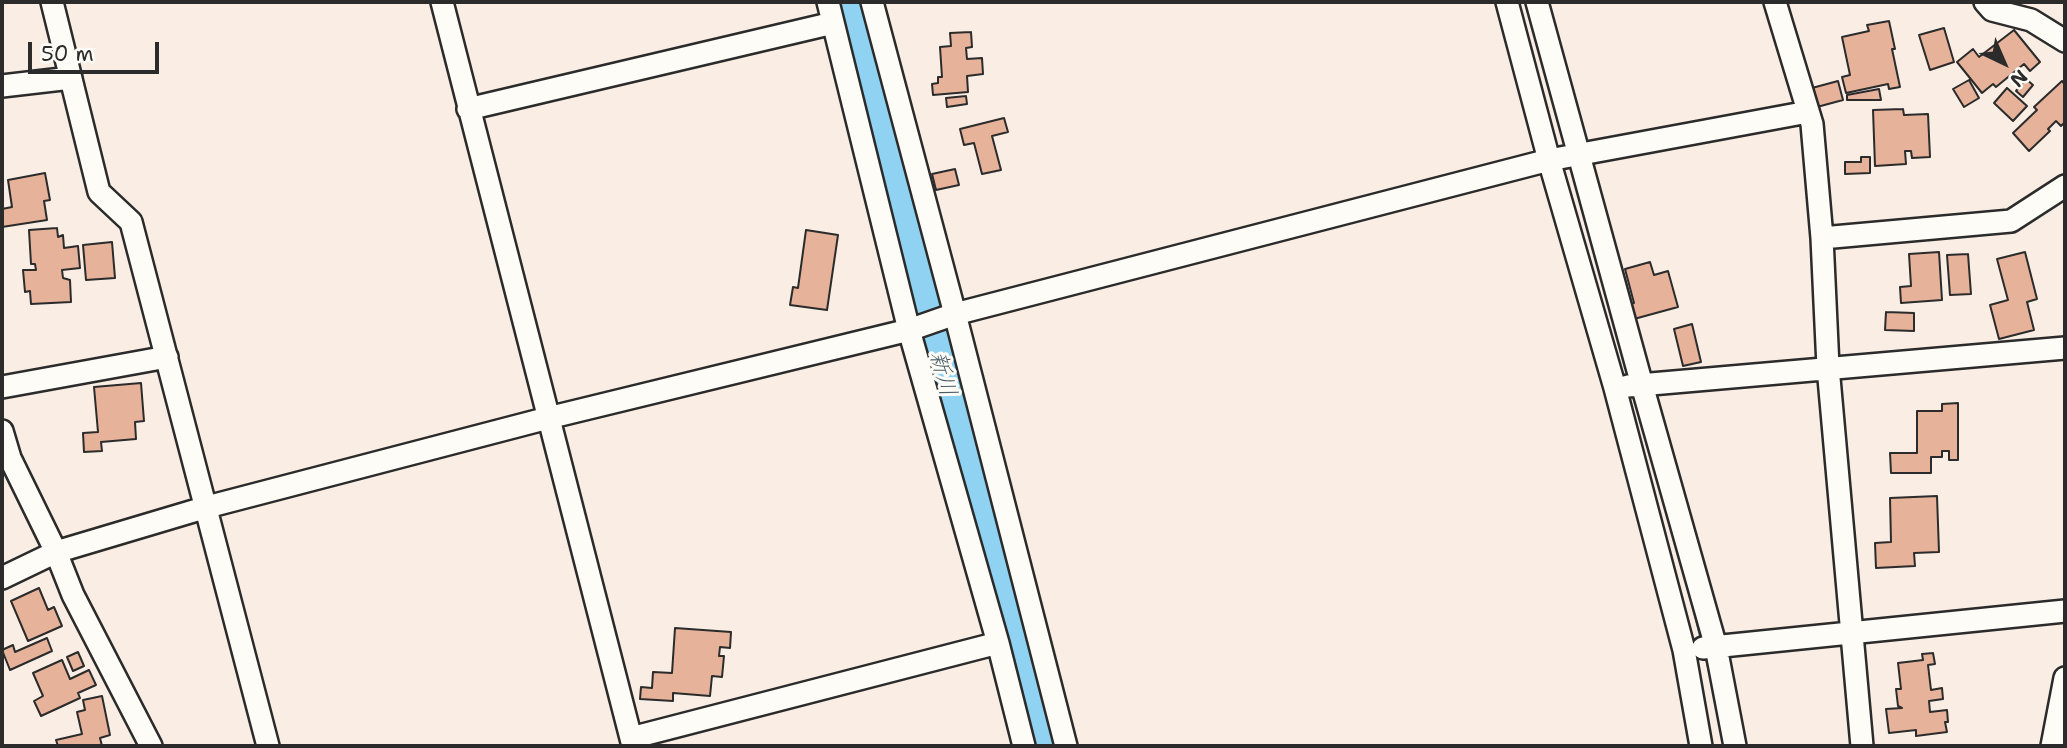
<!DOCTYPE html>
<html>
<head>
<meta charset="utf-8">
<style>
  body { margin:0 }
  #map { position:relative; width:2067px; height:748px; overflow:hidden; background:#f9ede4; font-family:"Shantell Sans",sans-serif }
  canvas { display:block }
  .frame { position:absolute; inset:0; border:4px solid #2b2b2b; pointer-events:none }
  .north { position:absolute; left:1969px; top:28px; width:70px; height:70px; -webkit-text-stroke:5px #fdfcf7; paint-order:stroke; rotate:136deg; font-size:19px; font-weight:700; line-height:28px; text-align:center; color:#2b2b2b }
  .north::after { content:''; display:block; margin:auto; width:24px; height:32px; background:#2b2b2b; clip-path:polygon(50% 0,100% 100%,50% 72%,0 100%) }
  .scale { position:absolute; left:28px; top:42px; width:131px; height:32px; box-sizing:border-box; border:4px solid #2b2b2b; border-top:0; padding-left:9px; font-size:21px; line-height:24px; white-space:nowrap; color:#2b2b2b; -webkit-text-stroke:5px #fdfcf7; paint-order:stroke }
</style>
</head>
<body>
<div id="map">
<canvas width="2067" height="748"></canvas>
<div class="frame"></div>
<div class="north">N</div>
<div class="scale">50 m</div>
</div>
<script>
const ctx = document.querySelector('canvas').getContext('2d');
ctx.lineJoin = 'round';
const toPath = rows => new Path2D(rows.map(r => 'M' + r).join(''));
function strokePath(path, color, width, dash) { ctx.strokeStyle = color; ctx.lineWidth = width; ctx.lineCap = dash ? 'butt' : 'round'; ctx.setLineDash(dash || []); ctx.stroke(path); }
function paint(path, color) { ctx.fillStyle = color; ctx.fill(path, 'evenodd'); }
function label(font, color, halo, rows, align = 'center') {
  ctx.font = font + ' "Shantell Sans","Klee One",sans-serif'; ctx.lineWidth = 6; ctx.setLineDash([]); ctx.textBaseline = 'middle'; ctx.strokeStyle = halo; ctx.fillStyle = color; for (const [text, x, y, turn = 0] of rows) {
    ctx.save(); ctx.translate(x, y); ctx.rotate((+turn || 0) * Math.PI / 180); ctx.textAlign = isNaN(turn) ? turn : align; if (halo) ctx.strokeText(text, 0, 0); ctx.fillText(text, 0, 0); ctx.restore();
  }
}
strokePath(toPath([
  [1695,609,1703,643],
  [1706,653,1711,674]
]), '#688fa2', 5);
strokePath(toPath([
  [845,2,1038,746]
]), '#90d2f1', 32);
const building = toPath([
  [1889,21,1895,49,1892,49,1900,87,1889,89,1888,84,1846,93,1842,77,1850,75,1842,37,1869,31,1867,25,1889,21],
  [1944,28,1954,62,1930,70,1919,35,1944,28],
  [2014,30,2040,62,2030,71,2024,64,1996,87,1993,84,1982,93,1957,62,1973,49,1979,57,2014,30],
  [971,32,972,47,966,48,967,59,982,58,983,74,967,76,968,92,933,95,932,84,938,83,938,77,942,77,940,47,951,46,950,33,971,32],
  [2026,79,2033,85,2023,97,2016,91,2026,79],
  [1969,80,1979,98,1964,107,1953,89,1969,80],
  [1838,81,1843,100,1817,107,1812,88,1838,81],
  [2062,81,2065,85,2065,122,2061,126,2056,121,2048,129,2050,131,2029,151,2013,133,2037,110,2034,107,2062,81],
  [2007,88,2027,106,2013,121,1994,103,2007,88],
  [1879,89,1881,100,1847,100,1847,95,1879,89],
  [966,96,967,104,947,107,946,98,966,96],
  [1903,109,1904,115,1928,114,1930,157,1912,158,1911,151,1905,151,1906,164,1875,166,1873,110,1903,109],
  [1004,118,1008,132,992,136,1001,170,982,174,974,143,964,145,960,129,1004,118],
  [1861,157,1870,157,1870,173,1845,174,1845,162,1861,162,1861,157],
  [955,169,959,185,936,190,932,174,955,169],
  [45,173,50,200,44,201,47,220,2,227,2,209,12,207,8,180,45,173],
  [57,228,58,237,63,235,64,248,78,246,80,268,62,270,63,278,70,280,71,302,31,304,30,291,25,292,23,270,36,270,35,264,31,264,29,230,57,228],
  [806,230,838,235,827,310,790,305,793,287,798,288,806,230],
  [112,242,115,278,86,280,83,245,112,242],
  [1939,252,1942,300,1901,303,1900,287,1911,286,1909,254,1939,252],
  [2025,252,2037,299,2027,302,2034,330,1999,339,1990,305,2008,300,1997,259,2025,252],
  [1968,254,1971,294,1950,295,1947,255,1968,254],
  [1650,262,1654,275,1668,271,1678,307,1634,319,1630,304,1634,303,1625,269,1650,262],
  [1886,312,1914,313,1914,331,1885,330,1886,312],
  [1692,324,1701,362,1683,366,1674,329,1692,324],
  [141,383,144,421,135,422,136,439,101,442,102,451,84,452,83,433,98,432,94,387,141,383],
  [1958,403,1958,460,1949,460,1949,451,1942,451,1942,457,1931,457,1931,473,1891,473,1890,453,1917,453,1917,411,1942,411,1942,404,1958,403],
  [1937,496,1939,552,1914,553,1915,566,1876,568,1875,543,1891,542,1890,498,1937,496],
  [39,588,48,610,54,607,62,626,28,641,11,601,39,588],
  [675,628,731,632,730,648,720,647,719,656,724,656,722,677,712,676,710,696,673,693,673,701,640,699,641,687,652,688,653,672,672,673,675,628],
  [47,638,52,651,10,670,2,650,13,645,15,652,47,638],
  [78,652,84,666,73,671,67,657,78,652],
  [1933,653,1935,664,1928,665,1931,690,1942,688,1943,699,1929,701,1930,712,1947,710,1948,722,1945,722,1947,732,1916,736,1916,730,1889,733,1886,709,1902,708,1898,706,1896,689,1901,689,1898,663,1923,660,1922,654,1933,653],
  [62,660,70,679,89,670,96,685,78,693,80,698,41,716,34,701,43,696,33,673,62,660],
  [102,696,110,735,100,738,102,746,58,746,56,740,82,734,77,712,85,710,83,700,102,696]
]);
paint(building, '#e7b29a');
strokePath(building, '#2b2b2b', 2);
const minor = toPath([
  [52,2,99,192,131,222,268,746],
  [442,2,633,746],
  [828,2,909,330,998,643,1024,746],
  [872,2,955,314,1066,746],
  [1507,2,1549,160,1615,388,1684,650,1701,746],
  [1537,2,1642,385,1716,647,1735,746],
  [1775,2,1812,124,1822,238,1828,367,1862,746],
  [1985,2,1992,10,2031,20,2065,41],
  [2,86,71,78],
  [468,109,833,23],
  [1822,238,2011,221,2065,186],
  [1628,386,2065,348],
  [2,387,167,357],
  [2,431,10,458,56,552,73,595,151,746],
  [2,578,56,552,207,507,548,418,909,330,955,314,1549,160,1808,112],
  [1703,648,2065,611],
  [631,738,998,643],
  [2052,746,2065,678]
]);
strokePath(minor, '#2b2b2b', 26);
strokePath(minor, '#fdfcf7', 21);
label('italic 23px', '#495d66', '#fdfcf7', [
  ["新川",942,374,75]
]);
</script>
</body>
</html>
